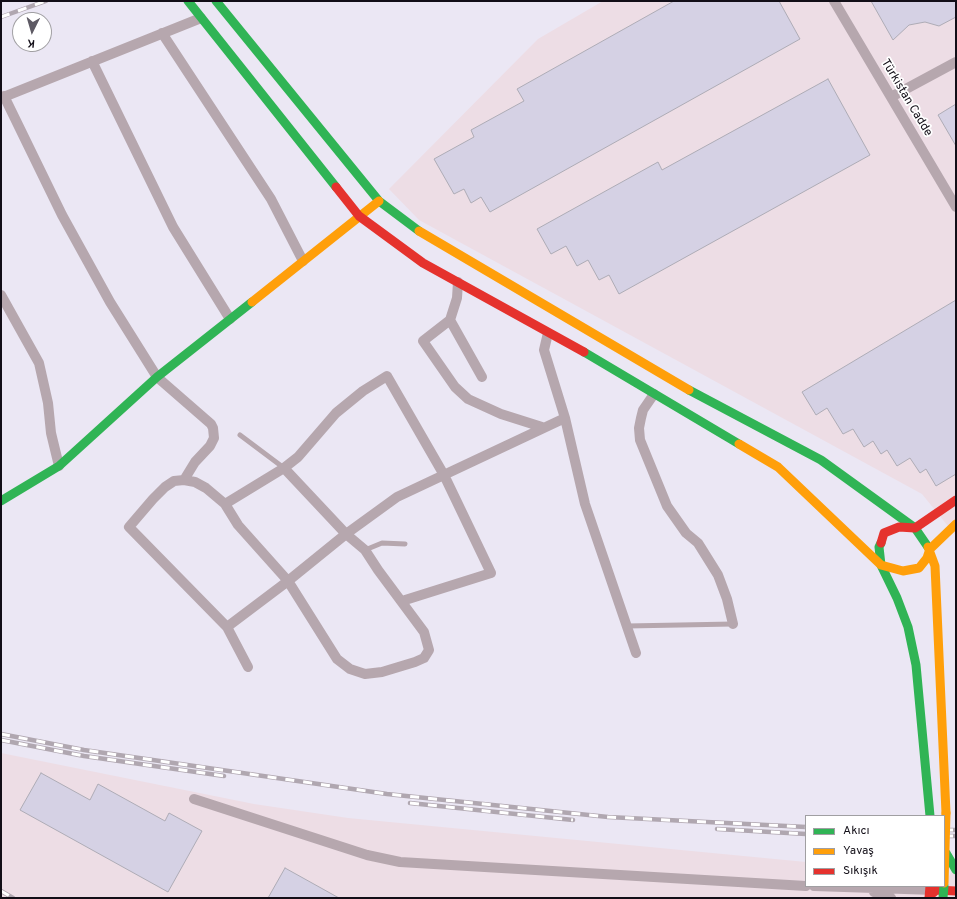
<!DOCTYPE html>
<html>
<head>
<meta charset="utf-8">
<style>
  body { margin:0 }
  #map { position:relative; width:957px; height:899px; overflow:hidden; background:#ebe7f4; font-family:Overpass,sans-serif }
  canvas { display:block }
  .frame { position:absolute; inset:0; border:2px solid #120e17; pointer-events:none }
  .legend { position:absolute; left:805px; top:815px; width:140px; height:72px; box-sizing:border-box; background:#fff; border:1px solid #a09fa2; margin:0; padding:5px 7px; list-style:none; font-size:12px; color:#120e17 }
  .legend li { display:flex; align-items:center; gap:8px; height:20px }
  .legend b { width:20px; border:1px solid #a09fa2 }
  .north { position:absolute; left:12px; top:12px; width:40px; height:40px; box-sizing:border-box; background:#fff; border:1px solid #a09fa2; border-radius:50%; rotate:185deg; font-size:11px; font-weight:700; line-height:16px; text-align:center; color:#120e17 }
  .north::after { content:''; display:block; margin:auto; width:14px; height:18px; background:#5e5a64; clip-path:polygon(50% 0,100% 100%,50% 72%,0 100%) }
</style>
</head>
<body>
<div id="map">
<canvas width="957" height="899"></canvas>
<div class="frame"></div>
<ul class="legend">
<li><b style="height:5px;background:#30b455"></b>Akıcı</li>
<li><b style="height:5px;background:#ff9f0a"></b>Yavaş</li>
<li><b style="height:5px;background:#e5322d"></b>Sıkışık</li>
</ul>
<div class="north">K</div>
</div>
<script>
const ctx = document.querySelector('canvas').getContext('2d');
ctx.lineJoin = 'round';
function paint(path, color) { ctx.fillStyle = color; ctx.fill(path, 'evenodd'); }
const toPath = rows => new Path2D(rows.map(r => 'M' + r).join(''));
function strokePath(path, color, width, dash) { ctx.strokeStyle = color; ctx.lineWidth = width; ctx.lineCap = dash ? 'butt' : 'round'; ctx.setLineDash(dash || []); ctx.stroke(path); }
function label(font, color, halo, rows, align = 'center') {
  ctx.font = font + ' Overpass,sans-serif'; ctx.lineWidth = 3.5; ctx.setLineDash([]); ctx.textBaseline = 'middle'; ctx.strokeStyle = halo; ctx.fillStyle = color; for (const [text, x, y, turn = 0] of rows) {
    ctx.save(); ctx.translate(x, y); ctx.rotate((+turn || 0) * Math.PI / 180); ctx.textAlign = isNaN(turn) ? turn : align; if (halo) ctx.strokeText(text, 0, 0); ctx.fillText(text, 0, 0); ctx.restore();
  }
}
paint(toPath([
  [603,1,956,1,956,536,922,494,419,220,389,189,538,39],
  [1,753,254,804,348,818,806,862,806,886,944,886,956,863,956,898,1,898]
]), '#eddde5');
const building = toPath([
  [674,1,779,1,800,39,490,212,481,197,471,203,464,189,454,194,434,159,474,137,471,130,524,101,517,89,674,1],
  [871,1,956,1,956,17,939,26,925,22,909,25,893,40,871,1],
  [828,79,870,155,619,294,609,275,599,280,588,260,577,266,566,246,551,254,537,229,658,162,662,170,828,79],
  [956,104,956,146,938,115,956,104],
  [956,300,956,474,936,486,926,469,920,473,910,458,897,466,887,450,881,454,873,441,864,447,853,429,843,434,827,408,816,415,802,392,956,300],
  [41,773,90,800,98,784,165,821,169,813,202,831,168,892,20,810,41,773],
  [285,868,339,898,268,898,285,868]
]);
paint(building, '#d5d1e4');
strokePath(building, '#aeacb6', 1);
strokePath(toPath([
  [240,435,284,468],
  [365,550,382,543,405,544],
  [627,626,733,624]
]), '#b6a7ae', 5);
strokePath(toPath([
  [834,1,956,207],
  [162,33,271,199,303,261],
  [92,61,173,227,230,319],
  [4,96,62,215,110,302,157,377,211,424,213,428,214,438,210,446,195,462,184,480],
  [891,97,956,62],
  [1,98,201,18],
  [458,282,457,298,450,320,423,341,455,387,468,399,501,414,542,427],
  [1,295,39,363,48,403,51,433,59,466],
  [450,320,482,377],
  [548,333,544,350,565,418,585,504,636,653],
  [654,394,643,410,641,418,639,428,640,440,667,506,686,533,698,543,718,575,727,599,733,624],
  [225,504,284,468,298,457,336,413,363,391,387,376,444,475,491,573,402,601],
  [227,627,288,581,346,534,397,497,565,418],
  [248,667,227,627,129,527,153,499,165,487,174,481,184,480,195,482,206,488,225,504,238,525,288,581,337,659,350,669,365,674,382,672,415,662,424,658,429,650,424,632,378,570,365,550,346,534,284,468],
  [194,799,367,855,400,862,806,886],
  [814,886,935,890],
  [874,892,891,898]
]), '#b6a7ae', 10);
strokePath(toPath([
  [188,1,336,187],
  [216,1,379,201,419,231],
  [584,352,739,444],
  [689,390,821,460,915,528,928,547],
  [1,501,59,466,157,377,252,302],
  [881,543,879,547,881,565,897,598,908,627,916,665,930,816],
  [946,853,956,870]
]), '#30b455', 9);
strokePath(toPath([
  [419,231,689,390],
  [252,302,379,201],
  [739,444,778,467,881,565,903,571,919,568,927,558,930,549,956,524],
  [928,547,935,566,946,813]
]), '#ff9f0a', 9);
strokePath(toPath([
  [336,187,359,216,423,263,584,352],
  [881,543,884,533,899,527,915,528,956,500],
  [933,893,936,890,956,891]
]), '#e5322d', 9);
const rail = toPath([
  [1,17,46,1],
  [1,734,84,750,387,794,608,817,806,827],
  [1,740,84,756,224,776],
  [410,803,573,820],
  [717,829,806,834],
  [944,830,956,830],
  [944,836,956,836],
  [1,891,13,898]
]);
strokePath(rail, '#b0a7b0', 4.5);
strokePath(rail, '#fff', 3, [9]);
strokePath(toPath([
  [943,898,944,886]
]), '#30b455', 9);
strokePath(toPath([
  [944,883,946,813]
]), '#ff9f0a', 9);
strokePath(toPath([
  [929,898,930,886]
]), '#e5322d', 9);
label('12px', '#120e17', '#fff', [
  ["Türkistan Cadde",906,98,59]
]);
</script>
</body>
</html>
